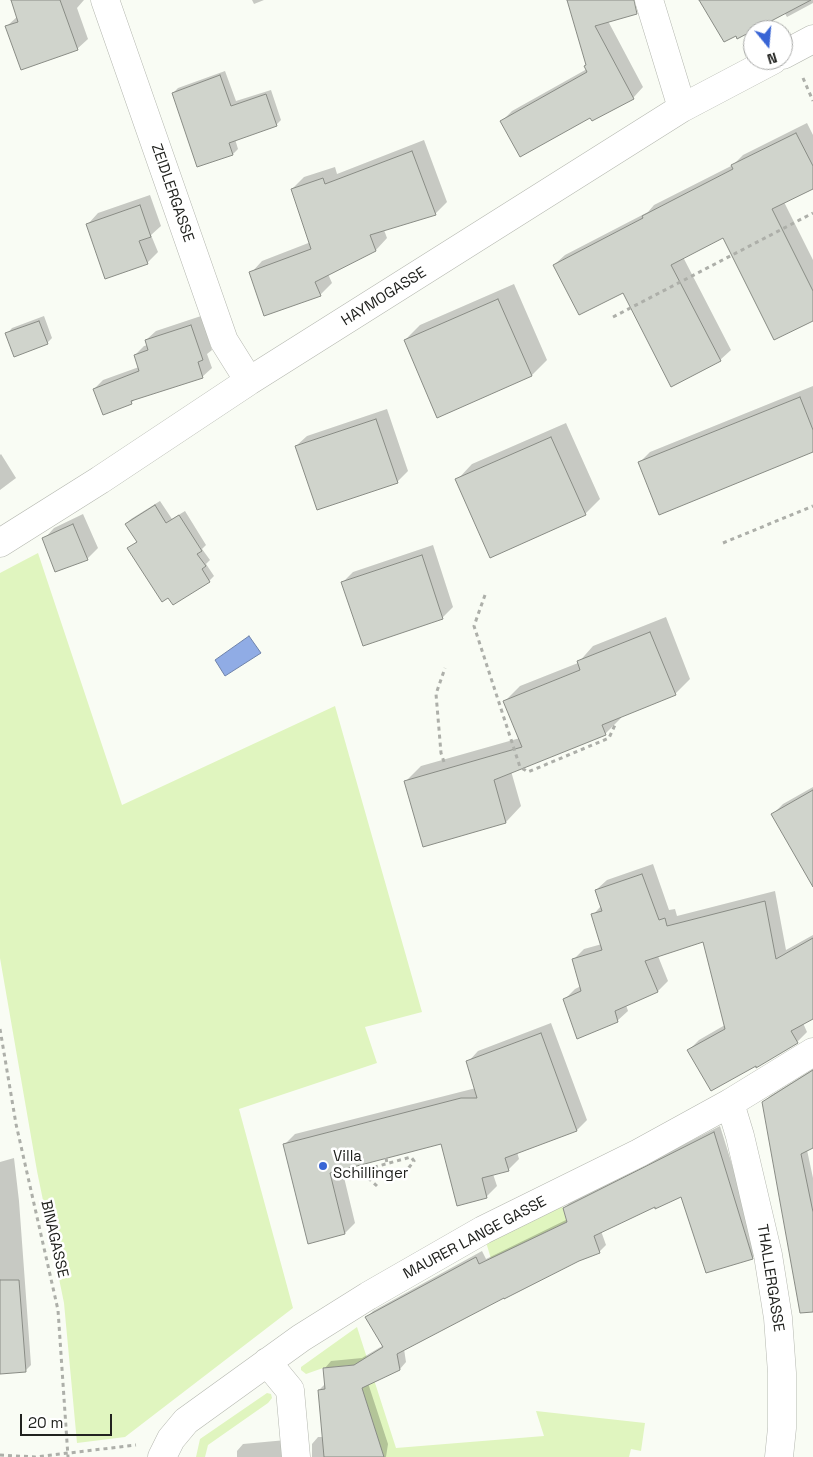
<!DOCTYPE html>
<html>
<head>
<meta charset="utf-8">
<style>
  body { margin:0 }
  #map { position:relative; width:813px; height:1457px; overflow:hidden; background:#f9fcf4; font-family:"Space Grotesk",sans-serif }
  canvas { display:block }
  .north { position:absolute; left:743px; top:20px; width:50px; height:50px; box-sizing:border-box; background:#fff; border:1px solid #a6a7a5; border-radius:50%; rotate:163deg; font-size:14px; font-weight:700; line-height:20px; text-align:center; color:#21221f }
  .north::after { content:''; display:block; margin:auto; width:18px; height:22px; background:#3965d5; clip-path:polygon(50% 0,100% 100%,50% 72%,0 100%) }
  .scale { position:absolute; left:20px; top:1414px; width:92px; height:22px; box-sizing:border-box; border:2px solid #21221f; border-top:0; padding-left:6px; font-size:15px; line-height:18px; white-space:nowrap; color:#21221f; -webkit-text-stroke:4px #fff; paint-order:stroke }
</style>
</head>
<body>
<div id="map">
<canvas width="813" height="1457"></canvas>
<div class="north">N</div>
<div class="scale">20 m</div>
</div>
<script>
const ctx = document.querySelector('canvas').getContext('2d');
ctx.lineJoin = 'round';
function paint(path, color) { ctx.fillStyle = color; ctx.fill(path, 'evenodd'); }
const toPath = rows => new Path2D(rows.map(r => 'M' + r).join(''));
function strokePath(path, color, width, dash) { ctx.strokeStyle = color; ctx.lineWidth = width; ctx.lineCap = dash ? 'butt' : 'round'; ctx.setLineDash(dash || []); ctx.stroke(path); }
function label(font, color, halo, rows, align = 'center') {
  ctx.font = font + ' "Space Grotesk",sans-serif'; ctx.lineWidth = 5; ctx.setLineDash([]); ctx.textBaseline = 'middle'; ctx.strokeStyle = halo; ctx.fillStyle = color; for (const [text, x, y, turn = 0] of rows) {
    ctx.save(); ctx.translate(x, y); ctx.rotate((+turn || 0) * Math.PI / 180); ctx.textAlign = isNaN(turn) ? turn : align; if (halo) ctx.strokeText(text, 0, 0); ctx.fillText(text, 0, 0); ctx.restore();
  }
}
paint(toPath([
  [38,553,122,805,335,706,422,1012,365,1027,377,1063,239,1109,293,1308,125,1437,77,1443,64,1303,37,1171,0,958,0,573],
  [562,1205,567,1222,491,1259,486,1242],
  [357,1327,396,1448,544,1436,536,1411,645,1423,641,1451,631,1449,629,1457,381,1457,382,1451,354,1365,323,1368,306,1374,301,1370,301,1367],
  [267,1393,271,1394,272,1398,268,1403,208,1445,205,1457,196,1457,200,1439]
]), '#e0f5bf');
const water = toPath([
  [249,636,261,653,225,676,215,660,249,636]
]);
paint(water, '#90ace5');
strokePath(water, '#6f83aa', 1);
paint(toPath([
  [12,0,84,0,77,8,88,39,77,49,7,26,18,16],
  [252,0,264,0,254,4],
  [568,0,631,0,608,21,643,87,633,98,590,116,502,121,512,111,587,69,588,65],
  [700,0,813,0,813,3,787,17,784,12],
  [225,71,236,101,271,90,281,120,276,125,235,139,238,149,233,154,198,166,173,93,178,88],
  [807,123,813,135,813,188,784,202,813,260,813,320,724,236,683,257,731,350,720,360,623,291,554,265,565,255,648,212,654,205,733,165,743,155],
  [424,140,447,202,435,214,384,230,387,238,376,250,328,274,332,283,320,295,251,273,262,261,311,242,292,189,304,177,335,167,337,174],
  [150,195,161,226,151,235,158,252,147,263,88,224,98,213],
  [514,284,547,360,532,375,405,340,420,325],
  [44,316,52,338,47,343,7,334,12,328],
  [201,316,212,350,207,354,212,368,202,377,136,398,131,403,94,389,103,380,139,367,135,355,144,346,148,345,146,340,156,331],
  [813,386,813,451,639,463,650,452],
  [387,409,408,471,397,482,296,446,307,436],
  [566,423,600,499,585,514,457,480,472,464],
  [1,454,16,478,0,490,0,455],
  [160,501,172,519,185,511,206,545,202,549,210,560,206,564,214,576,209,581,129,549,137,541,126,524,131,519],
  [83,514,98,548,87,559,44,539,54,528],
  [433,545,453,607,442,618,343,582,353,572],
  [666,617,690,679,675,694,620,716,621,718,605,734,511,771,521,806,506,822,424,845,406,781,421,766,520,738,505,701,520,686,578,663,593,646],
  [813,787,813,865,773,814,783,804],
  [653,864,669,910,675,909,677,916,775,891,786,950,813,935,813,1018,803,1023,807,1032,797,1042,757,1064,689,1050,699,1040,725,1025,704,941,658,956,668,981,658,991,626,1005,628,1011,617,1021,564,1000,575,989,581,986,574,959,584,949,602,944,593,915,601,906,596,890,607,880],
  [551,1023,587,1120,577,1130,517,1152,519,1159,508,1170,493,1174,497,1186,486,1197,442,1143,342,1169,355,1223,345,1233,284,1145,295,1134,476,1088,468,1062,478,1051],
  [813,1069,813,1147,807,1150,813,1178,813,1291,764,1102,770,1096],
  [720,1126,759,1251,752,1258,682,1196,655,1206,601,1231,606,1245,599,1252,579,1260,505,1296,404,1349,406,1362,400,1369,368,1383,388,1444,386,1457,312,1457,312,1444,318,1437,323,1437,319,1390,326,1383,325,1368,331,1361,362,1358,384,1345,367,1317,373,1311,482,1251,486,1259,568,1219,564,1208,571,1202],
  [14,1158,19,1201,31,1365,25,1371,0,1373,0,1162],
  [286,1440,289,1457,237,1457,237,1451,243,1444]
]), '#0003');
const building = toPath([
  [11,0,60,0,78,50,21,70,5,26,18,22,11,0],
  [567,0,634,0,637,14,595,26,634,99,592,121,590,118,520,157,500,121,587,72,584,66,586,65,567,0],
  [699,0,811,0,737,39,736,36,724,42,699,0],
  [220,75,231,106,266,94,277,126,229,143,233,155,197,167,172,93,220,75],
  [796,133,813,166,813,189,772,209,813,291,813,321,774,340,723,238,671,265,721,361,671,387,623,293,579,315,553,265,643,218,642,216,733,169,731,165,796,133],
  [412,151,436,215,370,235,376,251,315,282,321,296,264,316,249,272,311,249,291,189,323,178,325,184,412,151],
  [140,205,151,237,139,241,148,264,105,279,86,224,140,205],
  [498,299,532,376,437,418,404,340,498,299],
  [39,321,48,344,14,357,5,333,39,321],
  [191,325,203,360,198,362,203,378,131,401,132,404,103,415,93,389,139,371,134,355,148,350,145,340,191,325],
  [800,397,813,430,813,452,659,515,638,462,800,397],
  [376,419,398,483,317,510,295,446,376,419],
  [551,437,586,515,490,558,455,479,551,437],
  [155,505,166,523,179,515,202,551,197,554,206,566,202,569,210,582,173,605,168,598,162,602,127,548,137,542,125,524,155,505],
  [73,524,88,560,55,572,42,538,73,524],
  [422,555,443,619,363,646,341,582,422,555],
  [650,632,676,695,602,725,606,735,494,780,506,823,423,847,404,781,522,747,503,701,580,670,577,661,650,632],
  [813,790,813,887,771,814,813,790],
  [642,874,659,920,665,918,667,926,765,901,776,959,813,938,813,1019,791,1031,798,1043,756,1068,756,1066,711,1091,687,1050,725,1029,703,942,645,961,658,992,615,1011,618,1022,577,1039,563,999,581,991,572,959,602,950,591,914,602,911,595,890,642,874],
  [541,1033,577,1131,505,1158,509,1171,482,1178,487,1198,457,1206,441,1144,330,1173,345,1234,308,1244,283,1144,461,1098,477,1098,466,1061,541,1033],
  [813,1070,813,1148,801,1154,813,1212,813,1312,800,1313,762,1102,813,1070],
  [714,1132,753,1259,706,1273,681,1197,655,1209,655,1207,594,1236,600,1253,579,1261,504,1299,504,1298,397,1354,400,1370,362,1388,384,1457,324,1457,318,1390,325,1389,323,1368,354,1365,383,1347,365,1317,476,1257,479,1264,567,1222,563,1208,714,1132],
  [0,1280,19,1280,26,1372,0,1374,0,1280]
]);
paint(building, '#d0d4cc');
strokePath(building, '#898c85', 1);
const minor = toPath([
  [105,0,224,341,249,381],
  [649,0,682,108],
  [783,55,813,39],
  [0,543,100,480,249,381,682,108,773,60],
  [730,1103,740,1136,768,1255,778,1318,782,1373,782,1428,779,1457],
  [267,1362,290,1390,296,1457],
  [162,1457,171,1439,186,1421,301,1338,368,1296,483,1230,639,1153,730,1103,813,1052]
]);
strokePath(minor, '#b4b7af', 29);
strokePath(toPath([
  [803,78,813,101],
  [613,317,813,213],
  [723,543,813,506],
  [485,595,474,626,520,767,528,772,609,738,615,725],
  [444,762,441,753,436,694,445,668],
  [0,1029,16,1124,58,1310,68,1457],
  [386,1158,387,1163],
  [377,1186,364,1174,364,1170,411,1157,414,1161,403,1175],
  [0,1455,35,1457,136,1445]
]), '#adafa9', 3, [4, 4]);
strokePath(minor, '#fff', 28);
for (const [x, y, r, color] of [
  [323,1166,5,"#3965d5"]
]) { const dot = new Path2D(); dot.arc(x, y, r, 0, 2 * Math.PI); ctx.fillStyle = color; ctx.fill(dot); strokePath(dot, '#fff', 2); }
label('15px', '#21221f', '#fff', [
  ["ZEIDLERGASSE",172,193,71],
  ["HAYMOGASSE",384,297,-32],
  ["MAURER LANGE GASSE",475,1238,-28],
  ["BINAGASSE",54,1239,77],
  ["THALLERGASSE",770,1278,81]
]);
label('15px', '#21221f', '#fff', [
  ["Villa",333,1157],
  ["Schillinger",333,1174]
], 'left');
</script>
</body>
</html>
